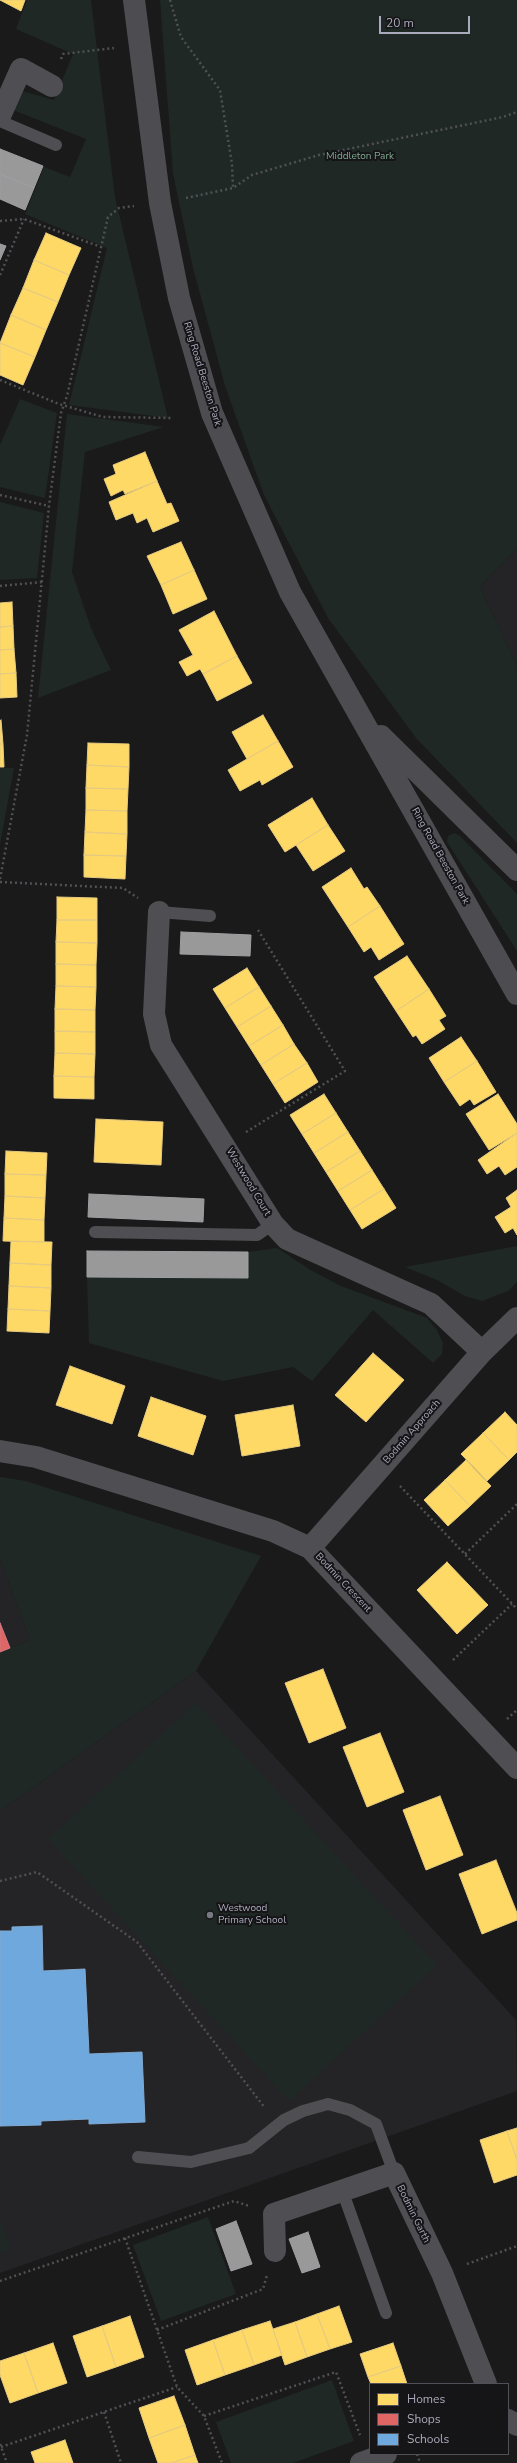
<!DOCTYPE html>
<html>
<head>
<meta charset="utf-8">
<style>
  body { margin:0 }
  #map { position:relative; width:517px; height:2463px; overflow:hidden; background:#1a1a1a; font-family:"Nunito Sans",sans-serif }
  canvas { display:block }
  .legend { position:absolute; left:369px; top:2383px; width:140px; height:72px; box-sizing:border-box; background:#151416; border:1px solid #515058; margin:0; padding:5px 7px; list-style:none; font-size:12px; color:#abaabc }
  .legend li { display:flex; align-items:center; gap:8px; height:20px }
  .legend b { width:20px; border:1px solid #515058 }
  .scale { position:absolute; left:379px; top:16px; width:91px; height:18px; box-sizing:border-box; border:2px solid #abaabc; border-top:0; padding-left:5px; font-size:12px; line-height:14px; white-space:nowrap; color:#abaabc; -webkit-text-stroke:3px #151416; paint-order:stroke }
</style>
</head>
<body>
<div id="map">
<canvas width="517" height="2463"></canvas>
<ul class="legend">
<li><b style="height:11px;background:#ffd966"></b>Homes</li>
<li><b style="height:11px;background:#e06666"></b>Shops</li>
<li><b style="height:11px;background:#6fa8dc"></b>Schools</li>
</ul>
<div class="scale">20 m</div>
</div>
<script>
const ctx = document.querySelector('canvas').getContext('2d');
ctx.lineJoin = 'round';
function paint(path, color) { ctx.fillStyle = color; ctx.fill(path, 'evenodd'); }
const toPath = rows => new Path2D(rows.map(r => 'M' + r).join(''));
function strokePath(path, color, width, dash) { ctx.strokeStyle = color; ctx.lineWidth = width; ctx.lineCap = dash ? 'butt' : 'round'; ctx.setLineDash(dash || []); ctx.stroke(path); }
function label(font, color, halo, rows, align = 'center') {
  ctx.font = font + ' "Nunito Sans",sans-serif'; ctx.lineWidth = 4; ctx.setLineDash([]); ctx.textBaseline = 'middle'; ctx.strokeStyle = halo; ctx.fillStyle = color; for (const [text, x, y, turn = 0] of rows) {
    ctx.save(); ctx.translate(x, y); ctx.rotate((+turn || 0) * Math.PI / 180); ctx.textAlign = isNaN(turn) ? turn : align; if (halo) ctx.strokeText(text, 0, 0); ctx.fillText(text, 0, 0); ctx.restore();
  }
}
paint(toPath([
  [517,548,517,666,480,587],
  [0,1559,30,1640,0,1652],
  [196,1671,516,2020,517,2091,0,2273,0,1811]
]), '#242426');
paint(toPath([
  [27,0,91,0,115,197,168,418,69,405,107,248,25,214,44,167,70,177,86,139,3,106,11,88,54,100,73,54,16,29],
  [160,0,517,0,517,548,480,587,517,666,517,843,416,738,328,618,264,495,225,386,193,268,173,174],
  [20,399,57,413,45,498,0,487,0,445],
  [67,414,164,427,85,452,72,572,91,628,111,670,38,698],
  [0,502,44,513,37,578,0,580],
  [0,768,14,768,0,845],
  [454,833,460,836,517,894,517,951,447,842,448,836],
  [517,1246,517,1282,508,1291,482,1301,465,1296,437,1280,405,1267],
  [277,1248,309,1269,341,1286,427,1318,437,1330,443,1343,442,1354,433,1363,373,1310,312,1381,293,1367,223,1381,89,1343,87,1277,247,1278,248,1252],
  [0,1477,26,1481,261,1556,196,1671,0,1811,0,1652,30,1640,0,1559],
  [196,1703,437,1965,289,2101,48,1839],
  [208,2217,236,2294,161,2321,133,2245],
  [0,2220,11,2249,0,2253],
  [332,2380,354,2441,293,2463,231,2463,216,2422]
]), '#1f2824');
const homes = toPath([
  [0,0,25,0,21,11,0,0],
  [46,233,81,248,69,275,34,260,46,233],
  [34,260,69,275,58,302,23,288,34,260],
  [23,288,58,302,46,330,11,315,23,288],
  [11,315,46,330,35,357,0,343,11,315],
  [0,343,35,357,23,385,0,375,0,343],
  [145,452,157,481,125,494,123,490,111,496,104,479,116,474,113,465,145,452],
  [157,481,167,504,171,503,179,521,153,532,147,518,137,523,133,513,116,520,109,502,157,481],
  [181,542,194,570,161,585,147,556,181,542],
  [194,570,207,599,173,614,161,585,194,570],
  [12,602,13,626,0,627,0,603,12,602],
  [214,611,237,656,203,674,200,669,187,676,179,662,193,655,179,630,214,611],
  [13,626,14,649,0,650,0,627,13,626],
  [14,649,16,673,0,674,0,650,14,649],
  [237,656,252,683,217,701,203,674,237,656],
  [16,673,17,697,0,698,0,674,16,673],
  [263,715,278,741,247,759,232,732,263,715],
  [1,720,3,744,0,744,0,721,1,720],
  [278,741,293,767,262,785,260,780,240,791,228,770,278,741],
  [88,743,129,744,129,767,87,765,88,743],
  [0,744,3,744,4,767,0,767,0,744],
  [87,765,129,767,128,789,86,788,87,765],
  [86,788,128,789,127,811,86,810,86,788],
  [312,798,328,825,285,852,268,825,312,798],
  [86,810,127,811,127,834,85,832,86,810],
  [328,825,345,851,313,871,296,845,328,825],
  [85,832,127,834,126,856,84,855,85,832],
  [84,855,126,856,125,879,84,877,84,855],
  [351,868,364,889,367,887,380,906,348,927,322,887,351,868],
  [57,897,97,898,97,920,57,920,57,897],
  [380,906,404,944,379,960,371,947,364,952,348,927,380,906],
  [57,920,97,920,97,943,56,942,57,920],
  [56,942,97,943,96,965,56,964,56,942],
  [407,956,429,989,396,1011,374,977,407,956],
  [56,964,96,965,96,987,56,986,56,964],
  [247,968,259,987,225,1008,213,989,247,968],
  [56,986,96,987,95,1010,55,1009,56,986],
  [259,987,271,1006,237,1027,225,1008,259,987],
  [429,989,446,1016,439,1020,445,1029,422,1044,416,1035,413,1037,396,1011,429,989],
  [271,1006,283,1025,249,1046,237,1027,271,1006],
  [55,1009,95,1010,95,1032,55,1031,55,1009],
  [283,1025,294,1044,261,1065,249,1046,283,1025],
  [55,1031,95,1032,95,1054,55,1053,55,1031],
  [461,1037,477,1061,444,1082,429,1058,461,1037],
  [294,1044,307,1063,273,1084,261,1065,294,1044],
  [55,1053,95,1054,94,1077,54,1076,55,1053],
  [477,1061,496,1092,474,1105,470,1099,460,1106,444,1082,477,1061],
  [307,1063,318,1082,285,1103,273,1084,307,1063],
  [54,1076,94,1077,94,1099,54,1098,54,1076],
  [324,1094,336,1113,302,1134,290,1115,324,1094],
  [498,1094,517,1124,517,1133,489,1150,466,1114,498,1094],
  [336,1113,348,1132,314,1153,302,1134,336,1113],
  [96,1119,163,1122,161,1165,94,1162,96,1119],
  [348,1132,360,1151,326,1172,314,1153,348,1132],
  [517,1133,517,1167,505,1175,499,1166,487,1174,478,1160,517,1133],
  [6,1151,47,1153,46,1175,5,1174,6,1151],
  [360,1151,372,1170,338,1191,326,1172,360,1151],
  [372,1170,384,1189,350,1210,338,1191,372,1170],
  [5,1174,46,1175,45,1198,5,1196,5,1174],
  [384,1189,396,1208,362,1229,350,1210,384,1189],
  [517,1190,517,1235,513,1228,505,1233,495,1217,511,1207,506,1198,517,1190],
  [5,1196,45,1198,44,1220,4,1218,5,1196],
  [4,1218,44,1220,44,1242,3,1241,4,1218],
  [11,1241,52,1242,51,1265,10,1263,11,1241],
  [10,1263,51,1265,51,1288,9,1286,10,1263],
  [9,1286,51,1288,50,1311,8,1309,9,1286],
  [8,1309,50,1311,49,1333,7,1331,8,1309],
  [373,1353,404,1380,366,1422,335,1395,373,1353],
  [70,1366,125,1386,112,1424,56,1405,70,1366],
  [151,1397,206,1416,193,1455,138,1436,151,1397],
  [293,1405,300,1446,242,1456,235,1415,293,1405],
  [505,1412,517,1425,517,1452,509,1460,483,1433,505,1412],
  [483,1433,509,1460,487,1481,461,1454,483,1433],
  [466,1460,491,1486,470,1506,445,1480,466,1460],
  [445,1480,470,1506,448,1526,424,1500,445,1480],
  [447,1562,488,1605,457,1634,417,1590,447,1562],
  [323,1669,346,1728,309,1743,285,1683,323,1669],
  [380,1733,404,1792,367,1807,343,1747,380,1733],
  [440,1796,463,1855,426,1870,403,1810,440,1796],
  [496,1860,517,1913,517,1920,482,1934,459,1874,496,1860],
  [517,2128,517,2160,507,2131,517,2128],
  [507,2131,517,2160,517,2175,494,2183,480,2140,507,2131],
  [339,2306,352,2342,330,2349,317,2314,339,2306],
  [317,2314,330,2349,307,2357,295,2322,317,2314],
  [130,2316,144,2357,116,2367,102,2326,130,2316],
  [270,2321,282,2355,254,2365,242,2330,270,2321],
  [295,2322,307,2357,285,2365,273,2329,295,2322],
  [102,2326,116,2367,87,2377,73,2336,102,2326],
  [242,2330,254,2365,225,2375,213,2340,242,2330],
  [213,2340,225,2375,197,2385,185,2350,213,2340],
  [53,2343,67,2383,38,2393,24,2353,53,2343],
  [393,2343,401,2366,368,2377,360,2354,393,2343],
  [24,2353,38,2393,10,2403,0,2375,0,2361,24,2353],
  [401,2366,407,2384,371,2384,368,2377,401,2366],
  [174,2396,185,2425,149,2438,139,2408,174,2396],
  [185,2425,195,2455,171,2463,158,2463,149,2438,185,2425],
  [65,2440,73,2463,35,2463,31,2452,65,2440],
  [195,2455,198,2463,171,2463,195,2455]
]);
paint(homes, '#ffd966');
strokePath(homes, '#e6cb80', 1);
const shops = toPath([
  [0,1623,10,1648,0,1652,0,1623]
]);
paint(shops, '#e06666');
strokePath(shops, '#d07a80', 1);
const schools = toPath([
  [42,1926,43,1971,85,1969,89,2054,142,2052,145,2122,89,2124,89,2119,41,2121,41,2125,0,2126,0,1931,12,1931,12,1927,42,1926]
]);
paint(schools, '#6fa8dc');
strokePath(schools, '#81a9d2', 1);
const industry = toPath([
  [0,149,43,166,34,188,0,174,0,149],
  [0,174,34,188,25,210,0,199,0,174],
  [0,244,6,246,0,260,0,244],
  [181,932,251,935,250,956,180,954,181,932],
  [89,1194,204,1199,203,1222,88,1217,89,1194],
  [87,1251,248,1252,248,1278,87,1277,87,1251],
  [236,2221,252,2264,231,2271,216,2229,236,2221],
  [308,2232,320,2267,302,2273,289,2239,308,2232]
]);
paint(industry, '#999');
strokePath(industry, '#9e9ea4', 1);
strokePath(toPath([
  [170,0,181,37,220,90,232,164,233,188],
  [61,59,63,54,114,48],
  [186,198,233,188,252,175,319,155,503,117,517,112],
  [0,221,24,219,101,247],
  [0,275,24,219],
  [0,380,59,404,103,417,173,418],
  [0,495,49,506],
  [0,586,42,582],
  [0,879,27,735,49,506,61,413,67,396,108,217,119,208,134,206],
  [0,882,123,888,138,898],
  [246,1132,345,1071,258,930],
  [400,1486,517,1609],
  [465,1554,517,1504],
  [453,1660,512,1604],
  [507,1719,517,1710],
  [0,1881,37,1872,137,1942,265,2108],
  [125,2238,177,2387,204,2416,222,2463],
  [467,2264,517,2246],
  [0,2281,234,2201,249,2206],
  [157,2330,263,2289,267,2275],
  [104,2412,121,2463],
  [204,2416,336,2372,360,2435],
  [0,2444,7,2463],
  [1,2447,177,2387],
  [417,2454,420,2463]
]), '#505055', 2.5, [2, 3]);
strokePath(toPath([
  [0,121,56,145],
  [159,912,210,916],
  [95,1232,257,1235,273,1224],
  [138,2157,191,2162,249,2148,284,2120,303,2111,328,2104,350,2110,376,2124,394,2173],
  [342,2190,386,2313]
]), '#4e4e53', 12);
strokePath(toPath([
  [0,116,21,69,52,86],
  [159,912,154,1014,161,1045,273,1224,287,1239,431,1304,482,1352],
  [0,1451,36,1457,273,1531,310,1548,517,1768],
  [310,1548,482,1352,517,1318],
  [275,2251,274,2214,394,2173,442,2273,486,2384],
  [508,2420,517,2425],
  [361,2463,386,2454]
]), '#4e4e53', 22);
strokePath(toPath([
  [134,0,160,203,179,298,212,413,290,592,517,994],
  [381,736,517,870]
]), '#4d4c51', 22);
for (const [x, y, r, color] of [
  [210,1915,4,"#787883"]
]) { const dot = new Path2D(); dot.arc(x, y, r, 0, 2 * Math.PI); ctx.fillStyle = color; ctx.fill(dot); strokePath(dot, '#151416', 1.5); }
label('10px', '#7fa991', '#151416', [
  ["Middleton Park",360,157]
]);
label('10px', '#abaabc', '#151416', [
  ["Ring Road Beeston Park",202,374,73],
  ["Ring Road Beeston Park",440,856,61],
  ["Westwood Court",248,1182,59],
  ["Bodmin Approach",412,1432,-49],
  ["Bodmin Crescent",343,1583,47],
  ["Bodmin Garth",413,2214,64]
]);
label('10px', '#abaabc', '#151416', [
  ["Westwood",218,1909],
  ["Primary School",218,1921]
], 'left');
</script>
</body>
</html>
